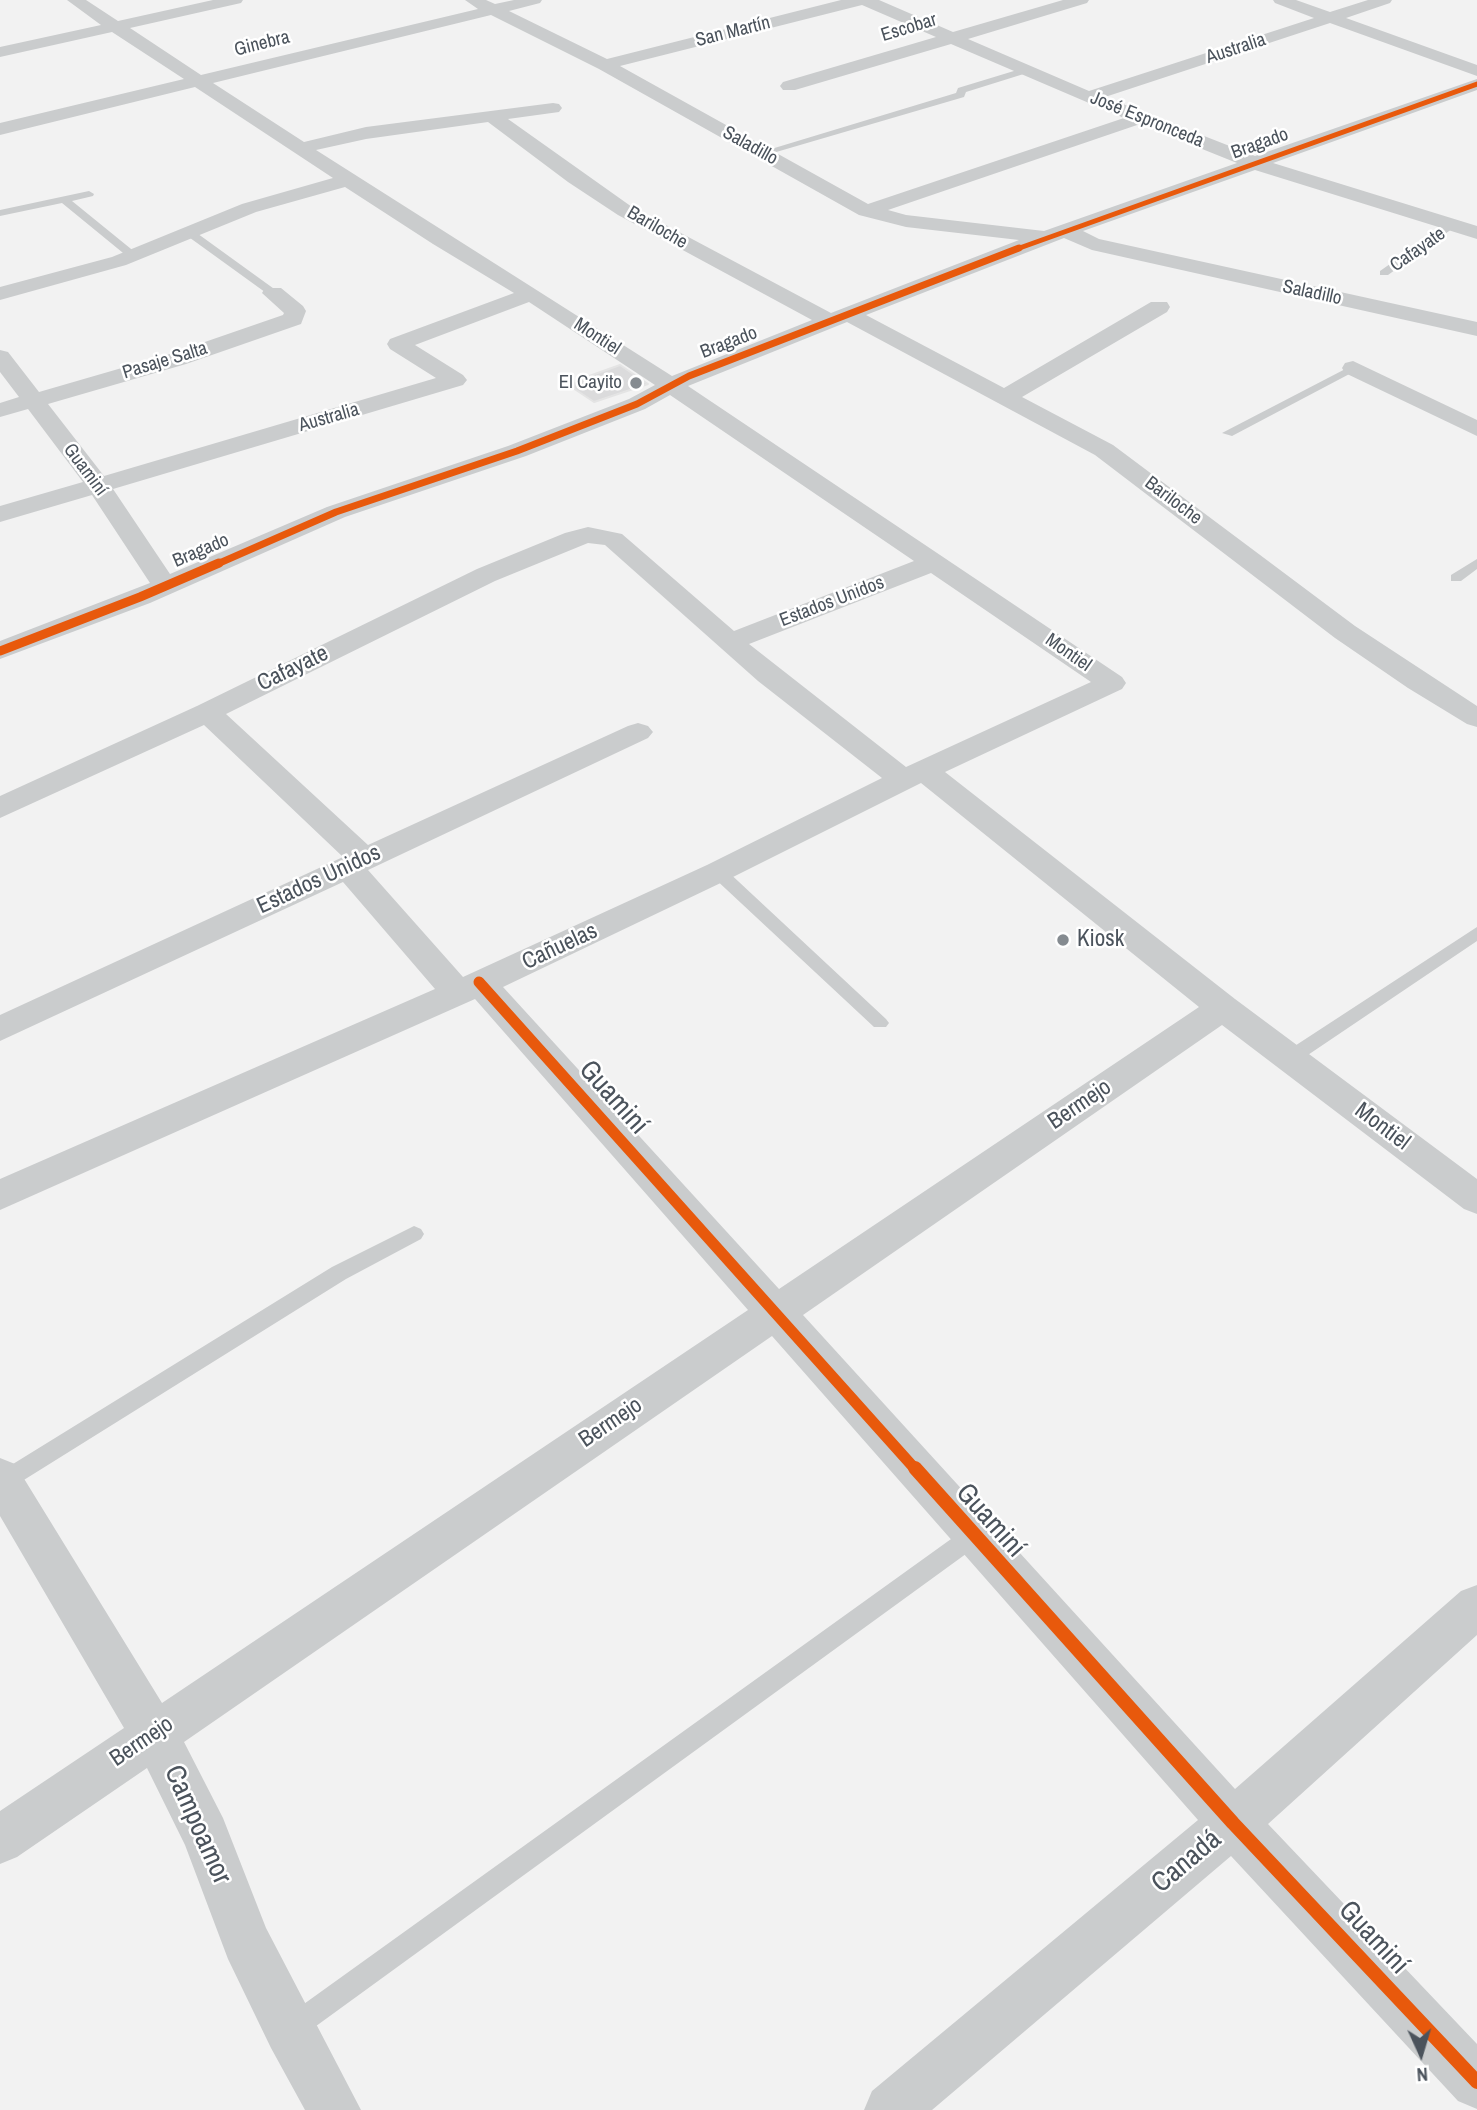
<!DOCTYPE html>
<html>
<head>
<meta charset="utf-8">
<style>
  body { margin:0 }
  #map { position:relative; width:1477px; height:2110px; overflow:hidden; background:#f2f2f2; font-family:"Archivo Narrow",sans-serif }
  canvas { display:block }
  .north { position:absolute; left:1386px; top:2019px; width:70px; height:70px; -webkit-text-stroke:5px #fff; paint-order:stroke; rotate:176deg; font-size:19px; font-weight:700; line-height:28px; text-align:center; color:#4b535c }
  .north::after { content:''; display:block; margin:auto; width:24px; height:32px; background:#4b535c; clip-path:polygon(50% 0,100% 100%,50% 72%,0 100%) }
</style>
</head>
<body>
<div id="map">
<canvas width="1477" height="2110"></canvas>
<div class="north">N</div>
</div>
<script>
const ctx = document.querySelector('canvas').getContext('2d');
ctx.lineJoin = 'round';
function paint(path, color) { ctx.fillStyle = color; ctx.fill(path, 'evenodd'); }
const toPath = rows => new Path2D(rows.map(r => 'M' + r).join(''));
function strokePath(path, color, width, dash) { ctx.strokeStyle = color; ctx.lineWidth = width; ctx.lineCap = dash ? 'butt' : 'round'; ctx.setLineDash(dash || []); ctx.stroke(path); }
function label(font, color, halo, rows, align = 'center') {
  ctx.font = font + ' "Archivo Narrow",sans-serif'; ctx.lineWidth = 5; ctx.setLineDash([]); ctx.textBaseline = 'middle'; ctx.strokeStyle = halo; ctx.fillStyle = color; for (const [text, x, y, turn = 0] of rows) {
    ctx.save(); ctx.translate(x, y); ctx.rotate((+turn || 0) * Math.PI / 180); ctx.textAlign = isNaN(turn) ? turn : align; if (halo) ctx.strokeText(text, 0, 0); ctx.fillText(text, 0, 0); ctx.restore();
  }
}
const building = toPath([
  [620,365,648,384,594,402,567,384,620,365]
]);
paint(building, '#dbdbdc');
strokePath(building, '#e4e4e4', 2);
paint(toPath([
  [1027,67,1031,70,1030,72,966,92,964,97,766,155,758,153,956,93,958,88,1027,67],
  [89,191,94,194,93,196,72,201,136,253,136,257,128,257,62,203,0,216,0,210,89,191],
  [1447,224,1456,226,1388,275,1380,275,1380,271,1447,224],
  [186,231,194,231,277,291,277,295,269,295,186,235,186,231],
  [1353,365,1359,368,1357,370,1232,436,1222,433,1353,365],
  [1477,559,1477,569,1461,581,1451,581,1451,575,1477,559],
  [718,867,724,868,886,1019,889,1023,886,1027,874,1027,712,876,710,872,712,868,718,867],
  [1477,927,1477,941,1296,1063,1284,1063,1281,1058,1284,1053,1477,927],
  [414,1226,421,1229,424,1234,421,1239,346,1279,11,1488,0,1489,0,1472,332,1267,414,1226],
  [973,1526,981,1529,984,1536,981,1543,301,2037,292,2041,283,2037,279,2028,283,2019,965,1529,973,1526]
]), '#cacccd');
paint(toPath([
  [67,0,86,0,118,21,213,0,243,0,241,3,130,28,201,75,478,9,465,0,486,0,495,4,514,0,542,0,540,3,509,11,607,59,841,0,879,0,953,32,1063,0,1089,0,1087,3,968,39,1089,91,1314,18,1275,3,1273,0,1296,0,1330,12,1368,0,1392,0,1390,3,1346,18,1477,65,1477,76,1330,23,1105,97,1255,156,1477,79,1477,90,1273,163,1477,226,1477,239,1255,170,1083,231,1099,239,1477,322,1477,336,1092,250,1064,238,866,315,1004,388,1151,302,1167,302,1170,307,1167,312,1022,397,1113,445,1355,626,1477,706,1477,727,1467,724,1408,688,1335,638,1095,455,847,322,688,386,1122,677,1126,683,1122,689,945,772,1235,999,1477,1179,1477,1214,1464,1209,1222,1025,803,1315,1235,1789,1461,1591,1477,1585,1477,1635,1268,1824,1477,2044,1477,2109,1458,2101,1231,1856,932,2110,864,2110,872,2091,1198,1820,772,1336,184,1742,223,1818,266,1928,361,2110,305,2110,271,2048,228,1959,185,1845,147,1768,17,1857,0,1864,0,1811,124,1728,0,1516,0,1458,15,1464,162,1703,748,1310,475,999,0,1210,0,1179,435,989,343,882,0,1041,0,1015,343,857,204,725,0,818,0,796,197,706,477,569,565,533,588,527,622,534,734,631,914,561,670,395,645,409,526,456,345,517,150,603,0,659,0,641,150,583,92,495,0,522,0,506,83,482,28,409,0,417,0,403,19,397,0,372,0,350,8,352,39,392,170,354,283,315,284,313,262,293,265,288,281,288,303,306,306,311,301,324,186,364,48,404,104,476,436,378,390,349,387,344,390,339,514,293,433,244,345,187,256,212,126,265,0,300,0,287,112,257,242,204,333,178,195,87,0,135,0,123,184,79,112,32,0,57,0,47,101,25,67,0],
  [862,5,936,37,783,82,780,86,783,90,795,90,951,44,1124,118,868,204,620,66,862,5],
  [491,15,599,69,859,215,906,227,1019,240,831,313,632,207,508,119,559,112,562,108,559,104,553,103,366,127,304,142,213,83,491,15],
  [488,122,568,182,618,215,812,320,672,376,316,150,366,139,488,122],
  [1140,124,1237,163,1044,231,906,215,888,210,1140,124],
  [529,302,655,385,629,399,508,446,327,507,170,574,113,489,463,385,467,380,463,375,415,345,529,302],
  [588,543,605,545,758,681,882,778,707,865,463,977,368,870,648,738,653,732,648,726,638,723,628,726,368,845,226,714,495,581,588,543],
  [931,573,1091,682,906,767,749,644,931,573],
  [921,783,1199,1007,779,1289,503,987,729,879,921,783],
  [1353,361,1477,420,1477,436,1345,373,1342,368,1345,363,1353,361]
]), '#cacccd');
strokePath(toPath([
  [1014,250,1477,84]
]), '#e8590c', 5);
strokePath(toPath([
  [215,565,336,512,517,451,637,404,689,376,1019,248]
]), '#e8590c', 7);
strokePath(toPath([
  [0,651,140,597,219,563]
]), '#e8590c', 9);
strokePath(toPath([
  [479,982,916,1470]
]), '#e8590c', 11);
strokePath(toPath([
  [915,1468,1233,1823,1477,2082]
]), '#e8590c', 14);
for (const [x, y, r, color] of [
  [636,383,7,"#858b90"],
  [1063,940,7,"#858b90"]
]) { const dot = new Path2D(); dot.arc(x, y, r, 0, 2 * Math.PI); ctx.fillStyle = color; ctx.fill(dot); strokePath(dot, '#fff', 2.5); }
label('19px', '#4b535c', '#fff', [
  ["Escobar",909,28,-17],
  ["San Martín",733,32,-14],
  ["Ginebra",262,44,-14],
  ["Australia",1236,49,-18],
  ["José Espronceda",1147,120,22],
  ["Bragado",1260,144,-20],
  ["Saladillo",750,146,29],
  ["Bariloche",657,228,30],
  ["Cafayate",1418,250,-35],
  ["Saladillo",1312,293,12],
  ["Montiel",597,337,33],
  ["Bragado",729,343,-21],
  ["Pasaje Salta",165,361,-17],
  ["Australia",329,418,-16],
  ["Guaminí",85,470,53],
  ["Bariloche",1173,501,37],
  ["Bragado",201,551,-23],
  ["Estados Unidos",832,602,-21],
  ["Montiel",1068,653,35]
]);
label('19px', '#4b535c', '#fff', [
  ["El Cayito",622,383]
], 'right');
label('23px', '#4b535c', '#fff', [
  ["Cafayate",293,669,-26],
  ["Estados Unidos",319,880,-25],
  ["Cañuelas",560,947,-25],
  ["Bermejo",1080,1105,-34],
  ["Montiel",1382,1127,37],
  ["Bermejo",611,1423,-34],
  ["Bermejo",142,1742,-34]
]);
label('23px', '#4b535c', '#fff', [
  ["Kiosk",1077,940]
], 'left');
label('28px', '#4b535c', '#fff', [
  ["Guaminí",613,1098,48],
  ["Guaminí",990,1521,48],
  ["Campoamor",197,1825,66],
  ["Canadá",1187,1862,-40],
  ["Guaminí",1373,1938,47]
]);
</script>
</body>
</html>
